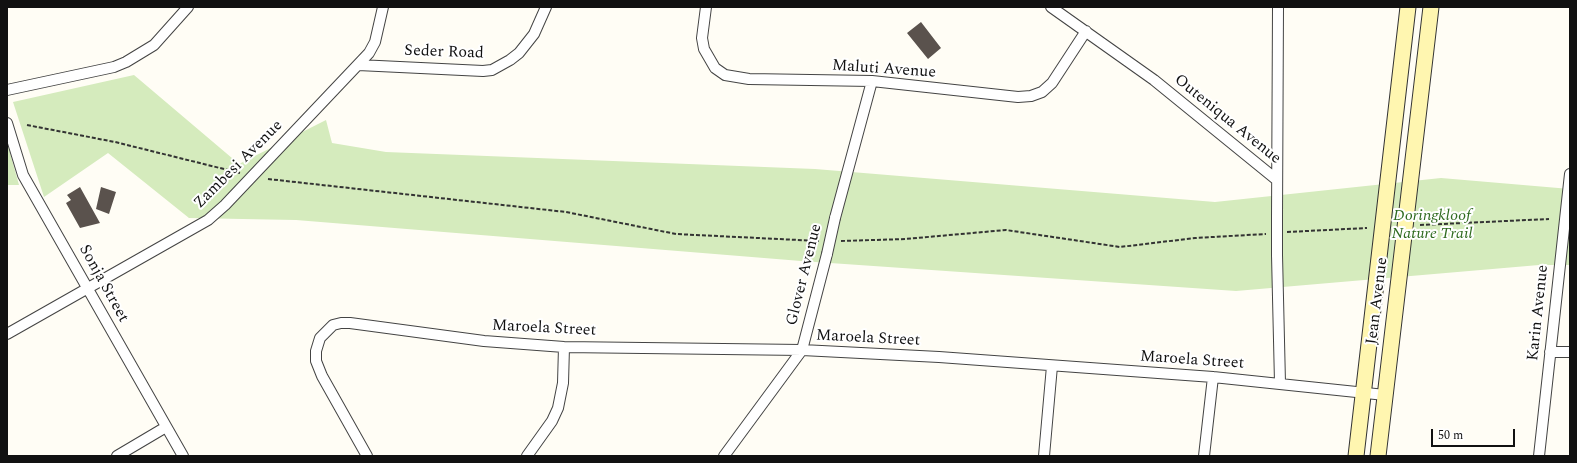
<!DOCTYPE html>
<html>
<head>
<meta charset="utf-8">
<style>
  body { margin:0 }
  #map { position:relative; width:1577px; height:463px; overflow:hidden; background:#fffdf5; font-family:Spectral,serif }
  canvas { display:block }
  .frame { position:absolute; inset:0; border:8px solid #111; pointer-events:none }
  .scale { position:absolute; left:1431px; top:429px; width:84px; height:18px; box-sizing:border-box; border:2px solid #111; border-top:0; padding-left:5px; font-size:12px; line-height:14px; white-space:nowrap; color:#111; -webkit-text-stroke:3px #fff; paint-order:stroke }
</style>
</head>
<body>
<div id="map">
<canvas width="1577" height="463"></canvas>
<div class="frame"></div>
<div class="scale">50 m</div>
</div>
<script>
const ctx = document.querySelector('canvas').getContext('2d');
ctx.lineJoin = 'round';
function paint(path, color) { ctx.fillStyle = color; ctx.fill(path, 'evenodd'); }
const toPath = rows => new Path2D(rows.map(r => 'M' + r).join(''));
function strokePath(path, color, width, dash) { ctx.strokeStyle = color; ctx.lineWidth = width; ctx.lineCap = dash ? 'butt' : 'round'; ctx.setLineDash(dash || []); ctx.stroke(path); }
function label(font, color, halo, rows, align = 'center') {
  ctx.font = font + ' Spectral,serif'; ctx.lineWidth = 4; ctx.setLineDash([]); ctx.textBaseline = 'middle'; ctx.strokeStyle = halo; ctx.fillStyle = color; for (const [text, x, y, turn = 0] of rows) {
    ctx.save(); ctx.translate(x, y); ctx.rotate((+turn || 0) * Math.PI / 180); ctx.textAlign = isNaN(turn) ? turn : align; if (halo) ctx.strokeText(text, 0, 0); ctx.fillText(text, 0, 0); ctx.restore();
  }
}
paint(toPath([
  [134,75,239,164,326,120,332,143,386,152,815,169,1215,202,1441,178,1570,189,1570,265,1539,265,1236,291,801,261,296,220,189,218,108,153,44,197,13,102],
  [7,142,19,185,7,185]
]), '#d5ebbd');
paint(toPath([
  [921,22,941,48,928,59,907,33],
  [80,187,100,223,80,228,66,203,71,200,67,195],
  [101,187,116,192,109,214,96,209]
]), '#5a524d');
const street = toPath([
  [706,7,702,38,704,49,715,68,725,75,749,79,872,81,1018,97,1031,96,1042,92,1052,83,1086,31],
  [1051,7,1154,80,1277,180],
  [358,65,483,71,492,70,510,60,519,53,534,34,546,7],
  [7,90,114,67,126,62,154,45,188,7],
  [7,123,23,175,183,456],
  [1277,217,1278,7],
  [835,218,872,81],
  [1277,255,1280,383],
  [7,334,208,220,225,205,369,53,375,42,383,7],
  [1550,352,1570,352],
  [117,456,166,427],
  [367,456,322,376,316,361,316,351,320,338,333,325,341,323,350,323,484,341,564,347,802,350,939,357,1213,377,1385,395],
  [527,456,552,421,558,408,563,383,564,347],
  [724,456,802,350,827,254],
  [1044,456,1052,366],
  [1204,456,1213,377],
  [1539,456,1570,174]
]);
const secondary = toPath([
  [1356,456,1408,7],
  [1378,456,1431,7]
]);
strokePath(street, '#444', 12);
strokePath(secondary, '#333', 17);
strokePath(toPath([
  [27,125,115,142,240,173],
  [268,179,566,212,676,234,819,241],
  [1420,225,1549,219],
  [1287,232,1367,228],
  [841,241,905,239,1006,230,1120,247,1195,238,1266,234]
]), '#333', 2, [4, 2]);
strokePath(street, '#fff', 10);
strokePath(secondary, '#fff6b0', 15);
const streetBridge = toPath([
  [1277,217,1277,255],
  [827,254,835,218]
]);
strokePath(streetBridge, '#444', 12, []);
strokePath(streetBridge, '#fff', 10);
label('16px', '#111', '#fff', [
  ["Seder Road",444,53,2],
  ["Maluti Avenue",884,70,4],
  ["Outeniqua Avenue",1227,120,39],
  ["Zambesi Avenue",239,165,-45],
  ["Glover Avenue",805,275,-76],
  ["Sonja Street",103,284,61],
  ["Jean Avenue",1378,301,-83],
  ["Karin Avenue",1539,313,-84],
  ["Maroela Street",544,329,3],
  ["Maroela Street",868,339,3],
  ["Maroela Street",1192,361,4]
]);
label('italic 16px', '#2f6b1f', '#fff', [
  ["Doringkloof",1432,217],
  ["Nature Trail",1432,235]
]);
</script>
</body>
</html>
